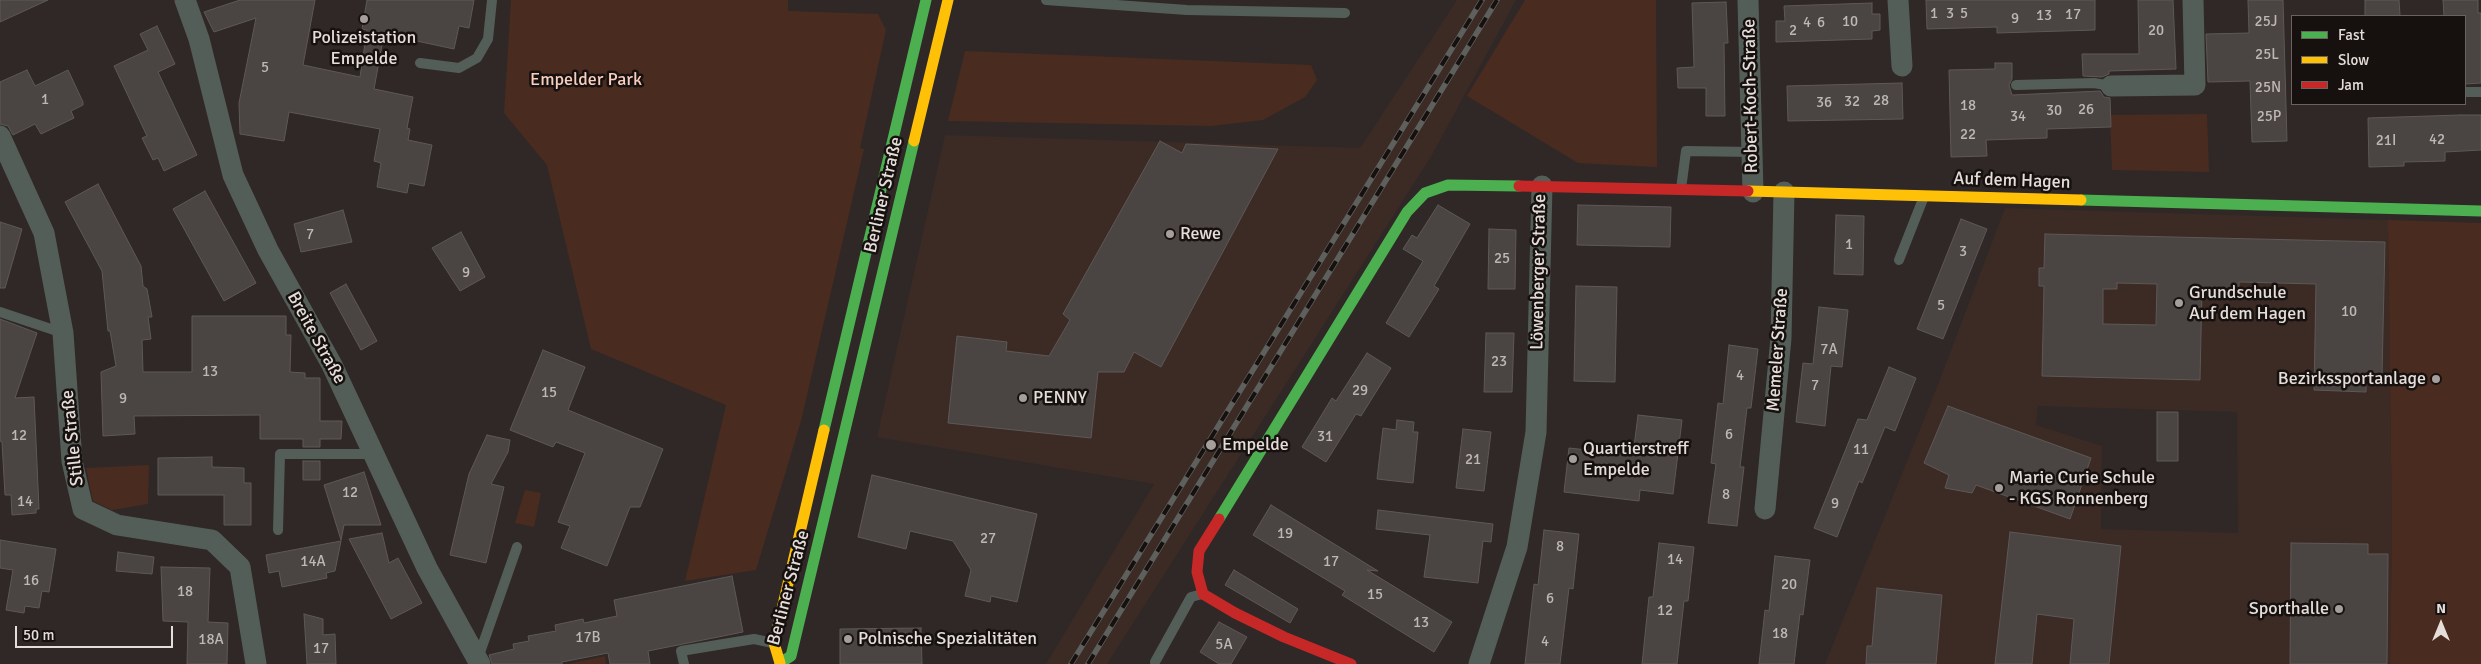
<!DOCTYPE html>
<html>
<head>
<meta charset="utf-8">
<style>
  body { margin:0 }
  #map { position:relative; width:2481px; height:664px; overflow:hidden; background:#2f2826; font-family:Signika,sans-serif }
  canvas { display:block }
  .legend { position:absolute; left:2291px; top:15px; width:175px; height:90px; box-sizing:border-box; background:#16110f; border:1px solid #696360; margin:0; padding:6px 9px; list-style:none; font-size:15px; color:#e5ddda }
  .legend li { display:flex; align-items:center; gap:10px; height:25px }
  .legend b { width:25px; border:1px solid #696360 }
  .north { position:absolute; left:2416px; top:599px; width:50px; height:50px; -webkit-text-stroke:4px #16110f; paint-order:stroke; rotate:0deg; font-size:14px; font-weight:700; line-height:20px; text-align:center; color:#e5ddda }
  .north::after { content:''; display:block; margin:auto; width:18px; height:22px; background:#e5ddda; clip-path:polygon(50% 0,100% 100%,50% 72%,0 100%) }
  .scale { position:absolute; left:15px; top:626px; width:158px; height:22px; box-sizing:border-box; border:2px solid #e5ddda; border-top:0; padding-left:6px; font-size:15px; line-height:18px; white-space:nowrap; color:#e5ddda; -webkit-text-stroke:4px #16110f; paint-order:stroke }
</style>
</head>
<body>
<div id="map">
<canvas width="2481" height="664"></canvas>
<ul class="legend">
<li><b style="height:6px;background:#4caf50"></b>Fast</li>
<li><b style="height:6px;background:#ffc107"></b>Slow</li>
<li><b style="height:6px;background:#c62828"></b>Jam</li>
</ul>
<div class="north">N</div>
<div class="scale">50 m</div>
</div>
<script>
const ctx = document.querySelector('canvas').getContext('2d');
ctx.lineJoin = 'round';
function paint(path, color) { ctx.fillStyle = color; ctx.fill(path, 'evenodd'); }
const toPath = rows => new Path2D(rows.map(r => 'M' + r).join(''));
function strokePath(path, color, width, dash) { ctx.strokeStyle = color; ctx.lineWidth = width; ctx.lineCap = dash ? 'butt' : 'round'; ctx.setLineDash(dash || []); ctx.stroke(path); }
function label(font, color, halo, rows, align = 'center') {
  ctx.font = font + ' Signika,sans-serif'; ctx.lineWidth = 5; ctx.setLineDash([]); ctx.textBaseline = 'middle'; ctx.strokeStyle = halo; ctx.fillStyle = color; for (const [text, x, y, turn = 0] of rows) {
    ctx.save(); ctx.translate(x, y); ctx.rotate((+turn || 0) * Math.PI / 180); ctx.textAlign = isNaN(turn) ? turn : align; if (halo) ctx.strokeText(text, 0, 0); ctx.fillText(text, 0, 0); ctx.restore();
  }
}
paint(toPath([
  [1457,0,1516,0,1432,155,1107,664,1046,664,1154,484,877,437,945,135,1360,148],
  [2005,208,2388,220,2392,534,2390,664,1825,664,1937,387],
  [2038,406,2237,412,2238,533,2101,529,2102,446,2036,425]
]), '#3b2b24');
paint(toPath([
  [511,0,788,0,788,11,878,14,886,30,860,148,864,149,801,421,756,570,685,581,726,405,591,349,547,165,504,113],
  [1525,0,1656,0,1657,167,1578,163,1467,96],
  [965,51,1311,65,1317,80,1305,97,1263,120,1211,126,948,121],
  [2207,114,2209,172,2112,170,2110,115],
  [2388,220,2481,223,2481,664,2390,664,2392,534],
  [149,465,148,504,112,510,93,501,86,468],
  [525,490,541,493,534,527,515,523],
  [605,656,606,664,568,664]
]), '#4a2b20');
const building = toPath([
  [0,0,48,0,0,22,0,0],
  [240,0,315,0,303,65,360,77,367,30,362,29,367,0,474,0,469,28,459,26,454,49,384,34,374,89,413,97,407,128,410,129,408,140,432,145,424,186,409,183,407,193,377,187,381,163,374,161,380,129,289,112,284,141,240,134,239,103,256,18,214,32,204,12,240,0],
  [1926,0,2095,0,2095,30,1997,33,1997,27,1927,29,1926,0],
  [2138,0,2173,0,2176,69,2109,71,2109,74,2102,77,2083,76,2082,54,2139,54,2138,0],
  [2248,0,2283,0,2287,141,2252,142,2250,81,2208,82,2206,34,2249,33,2248,0],
  [2365,0,2399,0,2400,16,2365,16,2365,0],
  [2443,0,2478,0,2478,13,2481,13,2481,83,2465,84,2465,16,2444,16,2443,0],
  [1726,2,1728,43,1724,43,1725,116,1706,116,1706,88,1678,88,1677,68,1694,67,1692,3,1726,2],
  [1872,3,1872,14,1880,14,1880,30,1872,31,1872,39,1776,42,1776,21,1785,21,1784,6,1872,3],
  [157,26,175,64,158,72,197,155,164,171,158,158,153,160,142,138,147,136,114,66,148,50,140,34,157,26],
  [1995,63,2012,63,2012,79,2009,85,2012,95,2100,91,2104,97,2110,98,2111,127,2047,129,2047,138,1986,140,1987,156,1951,157,1949,70,1995,69,1995,63],
  [27,70,35,86,68,70,83,102,83,105,71,111,74,118,41,134,35,124,13,135,8,126,0,124,0,82,27,70],
  [1902,83,1903,119,1788,121,1787,86,1902,83],
  [2460,115,2481,115,2481,150,2445,152,2445,161,2404,162,2404,166,2369,167,2368,118,2460,115],
  [1160,141,1182,153,1186,144,1278,149,1161,367,1134,352,1124,372,1098,372,1091,438,948,423,957,336,1007,342,1006,351,1049,356,1070,320,1063,314,1160,141],
  [98,184,141,266,143,286,147,289,152,317,148,317,151,339,142,340,143,372,192,372,192,316,286,316,286,335,291,335,290,372,305,373,305,378,320,378,320,421,342,421,341,439,320,439,320,447,303,447,303,439,260,439,260,415,134,416,135,434,103,436,101,372,116,366,110,331,108,331,102,271,65,202,98,184],
  [205,191,256,283,224,301,173,209,205,191],
  [1438,205,1470,224,1434,286,1439,289,1409,337,1386,323,1423,261,1403,249,1412,235,1417,238,1438,205],
  [1578,205,1671,207,1670,247,1577,245,1578,205],
  [343,210,352,242,301,252,294,224,343,210],
  [1836,215,1864,216,1863,275,1834,274,1836,215],
  [1961,219,1987,229,1943,339,1917,329,1961,219],
  [0,222,22,229,5,288,0,288,0,222],
  [1489,229,1516,230,1515,289,1488,289,1489,229],
  [461,232,485,277,460,291,432,248,461,232],
  [2045,234,2385,242,2382,374,2366,374,2366,392,2314,390,2316,284,2239,282,2239,291,2202,289,2200,380,2042,376,2044,286,2039,286,2039,268,2044,268,2045,234],
  [2117,283,2157,284,2156,325,2103,324,2103,289,2117,289,2117,283],
  [346,284,377,341,361,350,330,293,346,284],
  [1576,286,1617,287,1615,382,1574,381,1576,286],
  [1819,307,1848,310,1842,367,1831,366,1825,426,1796,422,1803,363,1813,364,1819,307],
  [0,319,37,333,15,398,34,397,39,509,36,509,36,513,12,515,11,495,5,495,2,442,0,441,0,319],
  [1486,333,1514,333,1512,392,1484,392,1486,333],
  [1729,345,1758,349,1751,408,1747,408,1740,467,1744,467,1737,526,1708,523,1716,464,1711,463,1718,403,1723,404,1729,345],
  [543,350,585,367,568,410,663,449,640,507,630,507,607,566,561,548,570,526,558,522,585,453,556,442,553,447,510,430,543,350],
  [1367,353,1391,368,1361,416,1356,414,1326,462,1302,447,1332,398,1336,401,1367,353],
  [1889,367,1916,378,1895,431,1885,427,1862,483,1859,481,1837,537,1814,528,1858,419,1867,420,1889,367],
  [1948,406,2091,458,2070,519,1976,485,1972,493,1945,488,1949,475,1924,463,1948,406],
  [2157,412,2178,412,2178,461,2157,461,2157,412],
  [1638,415,1682,420,1673,494,1640,490,1639,501,1564,492,1569,448,1633,455,1638,415],
  [1397,420,1414,422,1413,432,1418,432,1413,483,1377,479,1383,428,1396,430,1397,420],
  [1463,429,1491,432,1484,491,1456,488,1463,429],
  [487,435,510,440,508,452,491,484,504,487,486,563,450,555,469,474,487,435],
  [212,457,212,467,244,468,244,483,251,483,251,525,224,525,224,495,158,495,158,458,212,457],
  [303,461,320,461,320,480,303,480,303,461],
  [364,472,381,525,344,525,341,540,324,485,364,472],
  [872,475,1037,514,1017,602,991,596,990,602,965,596,971,570,953,541,910,531,906,549,858,537,872,475],
  [1271,505,1378,571,1367,570,1452,622,1434,652,1342,595,1345,591,1253,535,1271,505],
  [1378,510,1493,524,1491,542,1483,541,1478,583,1424,577,1430,535,1376,529,1378,510],
  [1544,530,1579,534,1573,589,1569,588,1560,664,1525,664,1534,584,1538,585,1544,530],
  [2010,532,2121,546,2109,664,2070,664,2074,619,2037,614,2032,664,1995,664,2010,532],
  [382,533,389,563,398,558,422,603,391,619,349,539,382,533],
  [0,540,56,549,49,592,42,591,39,608,25,606,24,613,6,610,13,570,0,568,0,540],
  [341,541,335,571,326,573,327,578,282,587,279,571,269,573,266,555,341,541],
  [1659,543,1694,547,1688,601,1684,601,1677,664,1642,664,1649,597,1653,597,1659,543],
  [2291,543,2368,544,2368,554,2388,554,2387,664,2290,664,2291,543],
  [118,552,154,557,152,574,116,571,118,552],
  [1775,556,1810,560,1803,615,1800,614,1794,664,1759,664,1765,610,1769,611,1775,556],
  [161,567,210,568,208,622,228,623,227,664,187,664,188,622,163,621,161,567],
  [1234,570,1298,609,1290,623,1225,585,1234,570],
  [732,576,743,632,648,651,650,664,610,664,608,653,562,662,562,664,492,664,489,655,514,649,513,644,529,641,528,636,556,631,555,625,583,619,584,623,617,616,614,600,732,576],
  [1877,588,1942,595,1936,664,1866,664,1867,646,1872,646,1877,588],
  [304,614,323,619,323,635,335,634,336,664,307,664,304,614],
  [1219,622,1247,637,1231,664,1219,664,1200,652,1219,622],
  [921,628,922,664,840,664,840,629,921,628]
]);
paint(building, '#4a4442');
strokePath(building, '#5e5856', 1);
strokePath(toPath([
  [1046,0,1187,10,1345,13],
  [420,63,459,68,477,58,488,39,492,0],
  [2016,85,2094,83,2111,86],
  [2465,92,2481,92],
  [1681,189,1686,151,1752,152],
  [1899,260,1923,199],
  [0,312,63,333],
  [278,530,280,454,376,454],
  [478,658,517,547],
  [1155,662,1191,597,1202,594],
  [684,664,681,651,754,639,773,643]
]), '#545e59', 10);
strokePath(toPath([
  [185,0,199,39,233,175,268,250,332,365,427,568,480,664],
  [1748,0,1753,192],
  [1898,0,1902,66],
  [2111,86,2195,85,2193,0],
  [0,136,44,233,63,333,72,461,83,509,117,525,212,540,240,567,256,664],
  [1765,509,1781,338,1784,192],
  [1479,664,1517,547,1536,432,1542,186]
]), '#545e59', 21);
strokePath(toPath([
  [2081,200,2481,211],
  [824,430,926,0],
  [1219,519,1407,212,1425,193,1448,185,1519,186],
  [780,663,791,656,914,141]
]), '#4caf50', 11);
strokePath(toPath([
  [914,141,948,0],
  [1748,191,2081,200],
  [780,663,774,643,824,430]
]), '#ffc107', 11);
strokePath(toPath([
  [1519,186,1748,191],
  [1219,519,1199,551,1197,572,1203,594,1235,613,1284,637,1351,664]
]), '#c62828', 11);
const rail = toPath([
  [1071,664,1482,0],
  [1088,664,1497,0]
]);
strokePath(rail, '#5d605d', 5.5);
strokePath(rail, '#16110f', 4, [11]);
for (const [x, y, r, color] of [
  [364,19,5,"#a59e9b"],
  [1170,234,5,"#a59e9b"],
  [2179,303,5,"#a59e9b"],
  [2436,379,5,"#a59e9b"],
  [1023,398,5,"#a59e9b"],
  [1211,445,6,"#a59e9b"],
  [1573,459,5,"#a59e9b"],
  [1999,488,5,"#a59e9b"],
  [2339,609,5,"#a59e9b"],
  [848,639,5,"#a59e9b"]
]) { const dot = new Path2D(); dot.arc(x, y, r, 0, 2 * Math.PI); ctx.fillStyle = color; ctx.fill(dot); strokePath(dot, '#16110f', 2); }
label('15px', '#beb7b4', null, [
  ["1",1934,14],
  ["3",1950,14],
  ["5",1964,14],
  ["17",2073,15],
  ["13",2044,16],
  ["9",2015,19],
  ["10",1850,22],
  ["25J",2266,22],
  ["4",1807,23],
  ["6",1821,23],
  ["2",1793,31],
  ["20",2156,31],
  ["25L",2267,55],
  ["5",265,68],
  ["25N",2268,88],
  ["1",45,100],
  ["28",1881,101],
  ["32",1852,102],
  ["36",1824,103],
  ["18",1968,106],
  ["26",2086,110],
  ["30",2054,111],
  ["34",2018,117],
  ["25P",2269,117],
  ["22",1968,135],
  ["42",2437,140],
  ["21I",2386,141],
  ["7",310,235],
  ["1",1849,245],
  ["3",1963,252],
  ["25",1502,259],
  ["9",466,273],
  ["5",1941,306],
  ["10",2349,312],
  ["7A",1829,350],
  ["23",1499,362],
  ["13",210,372],
  ["4",1740,376],
  ["7",1815,386],
  ["29",1360,391],
  ["15",549,393],
  ["9",123,399],
  ["6",1729,435],
  ["12",19,436],
  ["31",1325,437],
  ["11",1861,450],
  ["21",1473,460],
  ["12",350,493],
  ["8",1726,495],
  ["14",25,502],
  ["9",1835,504],
  ["19",1285,534],
  ["27",988,539],
  ["8",1560,547],
  ["14",1675,560],
  ["14A",313,562],
  ["17",1331,562],
  ["16",31,581],
  ["20",1789,585],
  ["18",185,592],
  ["15",1375,595],
  ["6",1550,599],
  ["12",1665,611],
  ["13",1421,623],
  ["18",1780,634],
  ["17B",588,638],
  ["18A",211,640],
  ["4",1545,642],
  ["5A",1224,645],
  ["17",321,649]
]);
label('18px', '#e5ddda', '#16110f', [
  ["Polizeistation",364,38,"center"],
  ["Empelde",364,59,"center"],
  ["Rewe",1180,234],
  ["Grundschule",2189,293],
  ["Auf dem Hagen",2189,314],
  ["Bezirkssportanlage",2426,379,"right"],
  ["PENNY",1033,398],
  ["Empelde",1222,445],
  ["Quartierstreff",1583,449],
  ["Empelde",1583,470],
  ["Marie Curie Schule",2009,478],
  ["- KGS Ronnenberg",2009,499],
  ["Sporthalle",2329,609,"right"],
  ["Polnische Spezialitäten",858,639]
], 'left');
label('18px', '#facebe', '#16110f', [
  ["Empelder Park",586,80]
]);
label('18px', '#e5ddda', '#16110f', [
  ["Robert-Koch-Straße",1751,96,-91],
  ["Auf dem Hagen",2012,181,2],
  ["Berliner Straße",884,195,-77],
  ["Löwenberger Straße",1539,272,-89],
  ["Breite Straße",316,338,61],
  ["Memeler Straße",1778,350,-86],
  ["Stille Straße",73,438,-96],
  ["Berliner Straße",789,588,-75]
]);
</script>
</body>
</html>
